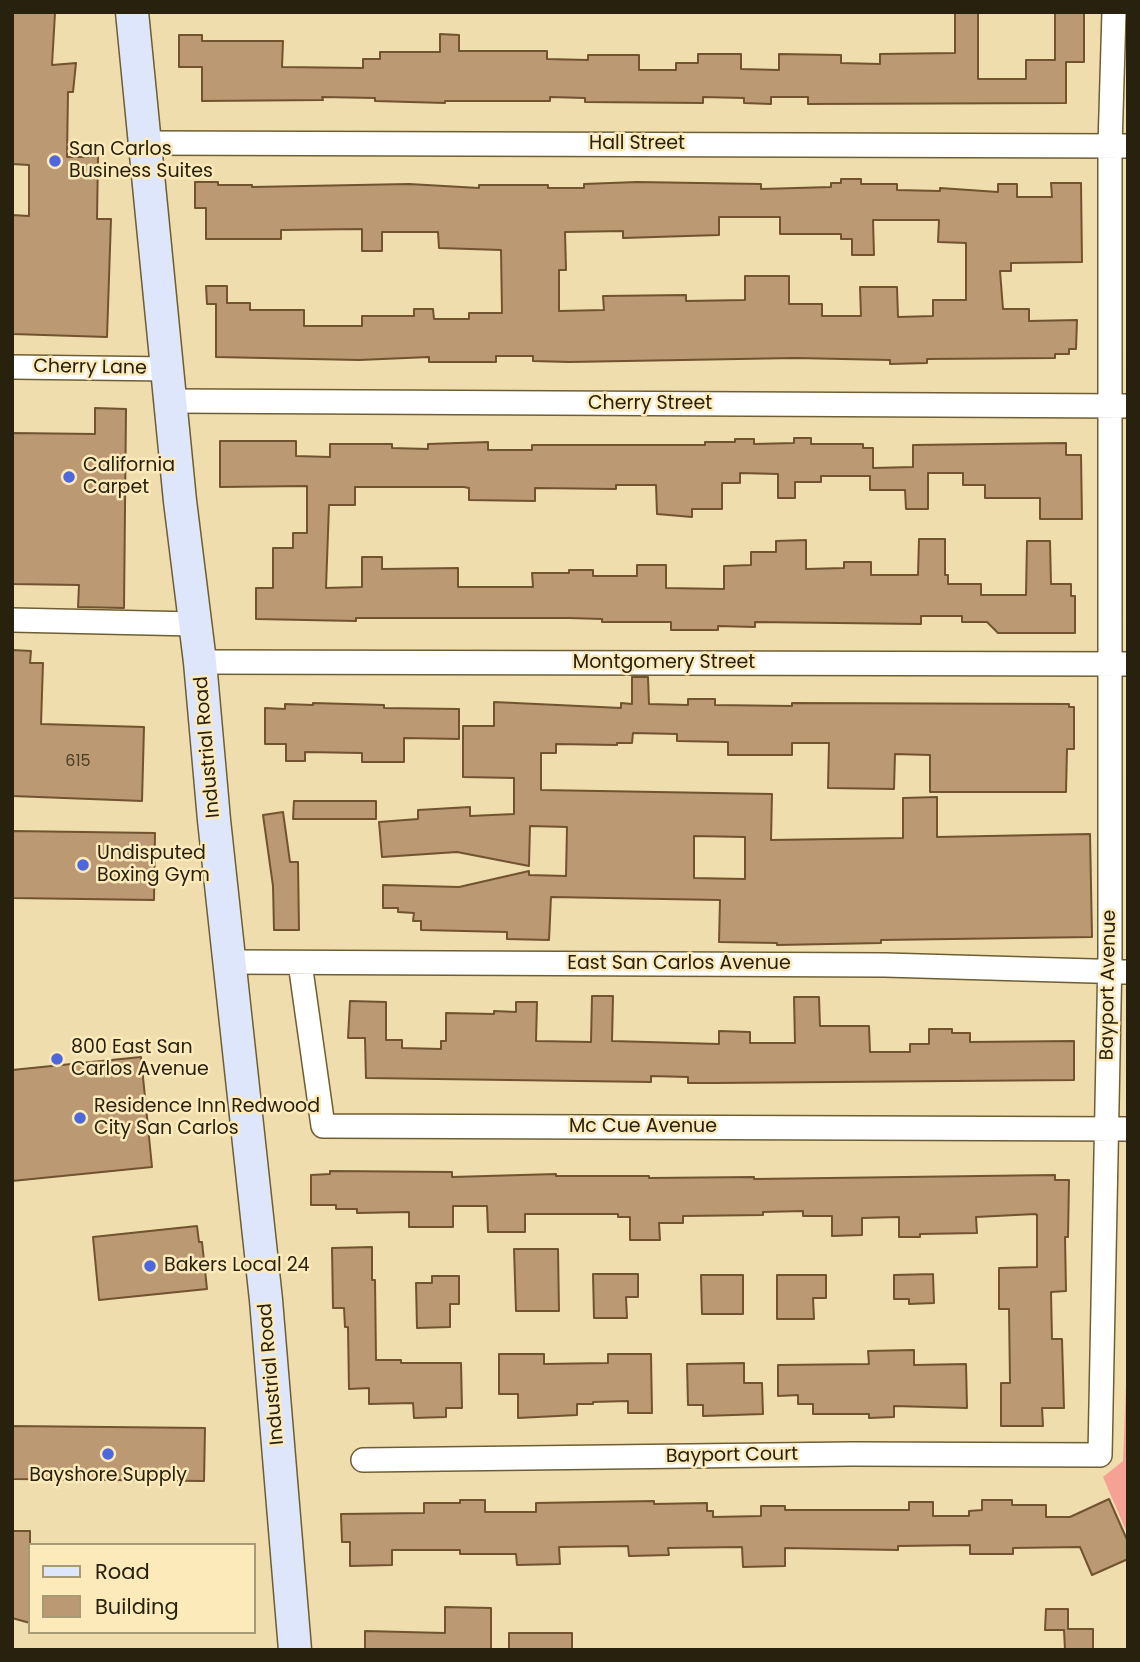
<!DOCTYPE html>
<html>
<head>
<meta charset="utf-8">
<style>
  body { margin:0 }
  #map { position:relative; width:1140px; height:1662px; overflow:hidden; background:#efddad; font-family:Poppins,sans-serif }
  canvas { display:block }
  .frame { position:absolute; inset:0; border:14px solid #27210e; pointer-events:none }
  .legend { position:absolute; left:28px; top:1543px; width:228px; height:91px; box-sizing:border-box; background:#fceaba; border:2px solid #a79a75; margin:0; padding:9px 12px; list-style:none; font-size:21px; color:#27210e }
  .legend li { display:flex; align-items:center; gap:14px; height:35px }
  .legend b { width:35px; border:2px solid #a79a75 }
</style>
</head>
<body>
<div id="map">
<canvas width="1140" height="1662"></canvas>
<div class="frame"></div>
<ul class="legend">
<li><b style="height:9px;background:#dee6fc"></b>Road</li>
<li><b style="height:19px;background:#ba9973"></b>Building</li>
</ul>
</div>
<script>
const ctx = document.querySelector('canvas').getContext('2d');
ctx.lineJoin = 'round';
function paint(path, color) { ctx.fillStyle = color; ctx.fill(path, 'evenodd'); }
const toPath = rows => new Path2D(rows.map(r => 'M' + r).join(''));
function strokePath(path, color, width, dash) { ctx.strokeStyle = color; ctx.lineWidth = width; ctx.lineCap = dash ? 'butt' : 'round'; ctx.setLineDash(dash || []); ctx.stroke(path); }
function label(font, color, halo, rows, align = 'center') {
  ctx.font = font + ' Poppins,sans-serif'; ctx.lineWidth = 5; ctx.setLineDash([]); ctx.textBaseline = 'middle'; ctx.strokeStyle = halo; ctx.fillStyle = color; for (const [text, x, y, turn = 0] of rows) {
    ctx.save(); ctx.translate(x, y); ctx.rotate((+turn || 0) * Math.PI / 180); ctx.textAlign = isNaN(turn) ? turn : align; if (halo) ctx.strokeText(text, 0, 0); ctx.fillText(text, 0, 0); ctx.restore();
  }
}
paint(toPath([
  [1128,1334,1128,1535,1103,1477,1123,1461]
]), '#f5a295');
const building = toPath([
  [12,12,55,13,52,65,76,63,73,92,68,92,67,157,98,157,97,219,111,219,107,337,12,334,12,215,29,216,29,165,12,164,12,12],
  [955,12,978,12,978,79,1026,79,1026,60,1055,60,1055,12,1084,12,1084,62,1066,62,1066,103,808,104,808,97,771,97,771,104,744,103,744,98,703,97,703,103,585,102,585,98,550,97,550,101,445,101,445,103,375,101,375,98,322,97,323,100,202,101,202,67,179,67,179,35,202,35,202,41,283,41,282,67,363,68,363,59,380,59,380,52,440,52,440,34,459,35,459,51,547,51,547,59,588,60,588,55,639,55,639,70,676,70,676,63,698,63,698,54,741,54,741,69,779,70,779,54,841,55,841,63,880,64,880,54,955,53,955,12],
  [841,179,861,179,861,184,897,184,897,190,940,191,940,188,998,192,998,184,1017,184,1017,197,1052,197,1051,183,1081,183,1082,262,1011,263,1011,271,1000,271,1003,309,1029,309,1029,321,1077,320,1076,349,1069,349,1069,354,1055,354,1055,358,927,359,927,363,890,364,890,360,795,358,569,362,533,361,533,356,496,356,496,362,429,362,429,357,359,360,216,357,216,304,207,304,206,286,227,286,227,303,250,303,250,310,304,310,304,326,362,326,362,316,414,316,414,309,433,309,434,319,469,319,469,313,502,313,501,250,439,248,438,232,382,232,382,251,362,251,362,229,281,230,281,239,206,239,206,208,195,208,195,182,218,182,218,185,252,185,252,187,409,184,479,188,479,185,548,185,548,188,584,188,584,184,637,182,761,184,761,189,831,187,831,183,841,183,841,179],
  [719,217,780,217,780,234,841,234,841,239,852,239,852,255,874,255,873,220,939,220,938,242,966,243,966,300,933,300,933,316,898,317,897,287,860,287,861,316,822,316,822,304,789,304,789,276,745,276,745,300,686,301,686,295,603,296,604,310,559,311,559,270,566,270,565,232,623,231,623,238,719,235,719,217],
  [95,408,126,409,124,608,78,607,79,585,12,584,12,433,95,434,95,408],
  [794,438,811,438,811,444,863,444,863,448,873,448,873,468,913,467,913,445,1066,443,1066,455,1081,455,1082,519,1040,519,1040,498,985,498,985,485,963,485,963,473,928,473,928,509,906,509,905,490,870,490,870,476,821,476,821,482,795,482,795,498,778,498,778,474,740,473,740,483,722,483,722,509,692,509,692,517,657,514,656,485,616,485,616,489,535,488,535,501,469,500,469,488,464,487,355,487,355,505,329,505,326,588,362,587,362,557,382,557,382,569,458,568,458,587,533,587,532,573,569,573,569,570,593,570,593,576,637,576,637,565,666,565,666,588,724,589,724,566,751,565,751,552,776,552,776,541,806,540,806,569,844,568,844,562,871,562,871,575,918,575,919,539,945,539,945,575,948,575,948,584,981,584,981,595,1026,595,1027,541,1050,541,1051,584,1071,584,1071,596,1075,596,1075,633,998,633,987,622,962,622,962,616,921,616,921,624,755,622,755,627,718,626,718,630,671,630,671,622,602,622,602,619,569,618,356,618,356,621,256,619,256,588,273,588,273,548,293,548,293,533,307,533,307,486,220,487,220,441,296,441,296,456,330,457,330,444,392,444,392,448,428,449,428,444,488,442,488,450,532,450,532,445,705,445,705,442,735,442,735,439,754,439,754,444,794,443,794,438],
  [12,650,31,651,30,663,43,663,41,724,144,727,142,801,12,796,12,650],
  [632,677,648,677,649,704,688,705,688,699,715,699,715,705,792,706,792,703,1069,704,1069,707,1074,707,1074,749,1067,749,1066,792,930,792,930,755,895,754,894,789,828,788,829,743,792,743,792,755,728,755,728,742,677,741,677,734,633,733,632,743,617,743,617,745,556,744,556,753,541,753,541,790,772,794,771,840,903,838,903,798,937,797,937,837,1090,834,1092,937,881,940,881,943,777,945,777,943,719,942,720,900,551,897,549,940,507,939,507,932,421,930,421,921,413,921,414,913,398,912,398,908,383,908,383,885,459,887,529,871,529,875,566,876,567,827,530,826,529,866,457,852,382,857,379,822,418,819,418,810,470,807,470,816,514,814,514,778,463,777,463,726,494,726,494,702,621,708,621,703,632,704,632,677],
  [694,836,745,837,745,879,694,878,694,836],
  [313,703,384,705,384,708,459,709,459,739,404,738,404,762,362,762,362,753,305,752,305,761,286,761,286,744,265,744,265,708,285,709,285,704,313,705,313,703],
  [294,801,376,801,376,819,293,819,294,801],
  [283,812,290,862,298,862,299,930,274,930,273,886,263,815,283,812],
  [12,831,155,833,154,900,12,898,12,831],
  [592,996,613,996,612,1041,719,1044,719,1031,750,1032,750,1043,795,1043,794,997,819,997,820,1026,869,1026,870,1052,910,1052,910,1044,929,1044,929,1029,952,1029,952,1033,970,1033,970,1042,1074,1041,1074,1080,714,1083,688,1083,688,1077,651,1076,651,1082,366,1078,365,1038,348,1038,350,1001,386,1002,386,1040,402,1040,402,1048,441,1049,441,1041,446,1041,446,1013,494,1014,494,1011,516,1012,516,1002,537,1002,536,1041,591,1042,592,996],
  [141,1057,152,1167,12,1181,12,1070,141,1057],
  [330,1171,452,1172,452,1177,556,1174,556,1176,649,1176,649,1178,754,1177,754,1179,1055,1175,1055,1180,1069,1180,1068,1237,1065,1237,1066,1291,1051,1292,1052,1339,1062,1339,1064,1408,1042,1408,1043,1426,1001,1426,1001,1383,1010,1383,1009,1309,999,1309,999,1268,1037,1267,1037,1215,1035,1214,976,1217,977,1233,920,1234,920,1237,899,1237,899,1217,862,1218,862,1235,832,1236,832,1216,803,1216,803,1211,763,1212,763,1215,683,1216,683,1223,659,1223,660,1240,630,1240,630,1217,618,1217,618,1214,525,1214,525,1232,488,1232,487,1206,453,1206,453,1227,409,1227,409,1212,357,1213,357,1209,336,1209,336,1205,311,1205,311,1175,330,1174,330,1171],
  [197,1226,199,1242,202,1242,207,1289,99,1300,93,1237,197,1226],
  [372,1247,372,1280,375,1280,376,1360,401,1360,401,1363,461,1363,462,1408,446,1408,446,1417,414,1418,413,1403,369,1404,369,1388,349,1389,348,1327,345,1327,344,1308,333,1308,332,1248,372,1247],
  [514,1249,558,1249,559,1311,516,1311,514,1249],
  [593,1274,638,1274,638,1297,626,1297,627,1318,594,1318,593,1274],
  [933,1274,934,1303,909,1304,909,1299,894,1299,894,1275,933,1274],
  [701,1275,743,1275,743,1314,702,1314,701,1275],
  [777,1275,826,1275,826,1298,813,1298,814,1319,777,1319,777,1275],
  [432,1276,459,1276,459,1304,450,1304,450,1327,417,1328,416,1283,432,1283,432,1276],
  [914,1350,914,1365,966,1364,967,1408,894,1406,894,1417,869,1418,869,1414,813,1414,813,1404,798,1404,798,1395,778,1396,778,1365,869,1364,868,1351,914,1350],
  [499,1354,544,1354,544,1364,608,1363,608,1354,651,1354,652,1413,628,1413,628,1401,593,1402,593,1404,577,1404,577,1415,518,1418,518,1394,499,1394,499,1354],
  [744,1363,744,1383,762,1383,763,1414,703,1416,703,1405,688,1405,687,1364,744,1363],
  [12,1426,205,1428,204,1481,12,1479,12,1426],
  [1109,1499,1128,1542,1128,1559,1092,1575,1080,1547,1013,1548,1013,1554,970,1554,970,1545,898,1546,898,1550,785,1548,785,1566,743,1567,742,1547,668,1548,669,1555,629,1556,628,1546,559,1547,560,1564,517,1565,516,1554,460,1554,460,1550,392,1550,392,1565,350,1566,350,1542,342,1542,341,1514,424,1513,424,1503,460,1503,460,1500,485,1500,485,1512,536,1512,536,1503,654,1501,654,1504,707,1503,707,1511,713,1511,713,1517,761,1516,761,1506,785,1506,785,1510,909,1510,909,1502,933,1502,933,1516,969,1516,969,1511,982,1510,982,1500,1012,1500,1012,1505,1046,1505,1046,1517,1070,1517,1109,1499],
  [12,1531,30,1531,30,1623,12,1618,12,1531],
  [445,1607,491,1608,491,1650,365,1650,365,1631,445,1633,445,1607],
  [1046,1609,1068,1609,1068,1629,1093,1629,1093,1650,1065,1650,1064,1630,1045,1630,1046,1609],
  [509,1633,572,1633,572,1650,509,1650,509,1633]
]);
paint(building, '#ba9973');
strokePath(building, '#715330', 2);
const street = toPath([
  [146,143,1128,146],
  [12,367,169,369],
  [172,401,1128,406],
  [12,620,194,624],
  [200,662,1128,664],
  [230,962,885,965,1128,972],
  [300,963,323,1126,1128,1129],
  [363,1460,852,1454,1100,1455,1110,955,1110,146,1114,12]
]);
const secondary = toPath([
  [132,12,180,501,200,662,214,820,266,1300,295,1650]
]);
strokePath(street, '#6e5e33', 26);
strokePath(secondary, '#6e5e33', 35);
strokePath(street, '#fff', 23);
strokePath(secondary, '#dee6fc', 32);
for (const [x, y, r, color] of [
  [55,161,7,"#4c68dc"],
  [69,477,7,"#4c68dc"],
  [83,865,7,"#4c68dc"],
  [57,1059,7,"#4c68dc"],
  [80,1118,7,"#4c68dc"],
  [150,1266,7,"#4c68dc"],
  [108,1454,7,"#4c68dc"]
]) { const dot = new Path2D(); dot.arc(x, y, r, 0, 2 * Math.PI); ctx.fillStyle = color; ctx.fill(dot); strokePath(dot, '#fceaba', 2.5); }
label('16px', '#4c3f27', null, [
  ["615",78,762]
]);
label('19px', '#27210e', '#fceaba', [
  ["Hall Street",637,144],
  ["Cherry Lane",90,368,1],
  ["Cherry Street",650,404],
  ["Montgomery Street",664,663],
  ["Industrial Road",208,747,-95],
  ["East San Carlos Avenue",679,964],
  ["Bayport Avenue",1109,985,-89],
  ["Mc Cue Avenue",643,1127],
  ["Industrial Road",272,1374,-95],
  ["Bayport Court",732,1456,-1]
]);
label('19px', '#27210e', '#fceaba', [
  ["San Carlos",69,150],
  ["Business Suites",69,172],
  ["California",83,466],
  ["Carpet",83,488],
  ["Undisputed",97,854],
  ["Boxing Gym",97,876],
  ["800 East San",71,1048],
  ["Carlos Avenue",71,1070],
  ["Residence Inn Redwood",94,1107],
  ["City San Carlos",94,1129],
  ["Bakers Local 24",164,1266],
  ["Bayshore Supply",108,1476,"center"]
], 'left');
</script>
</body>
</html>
